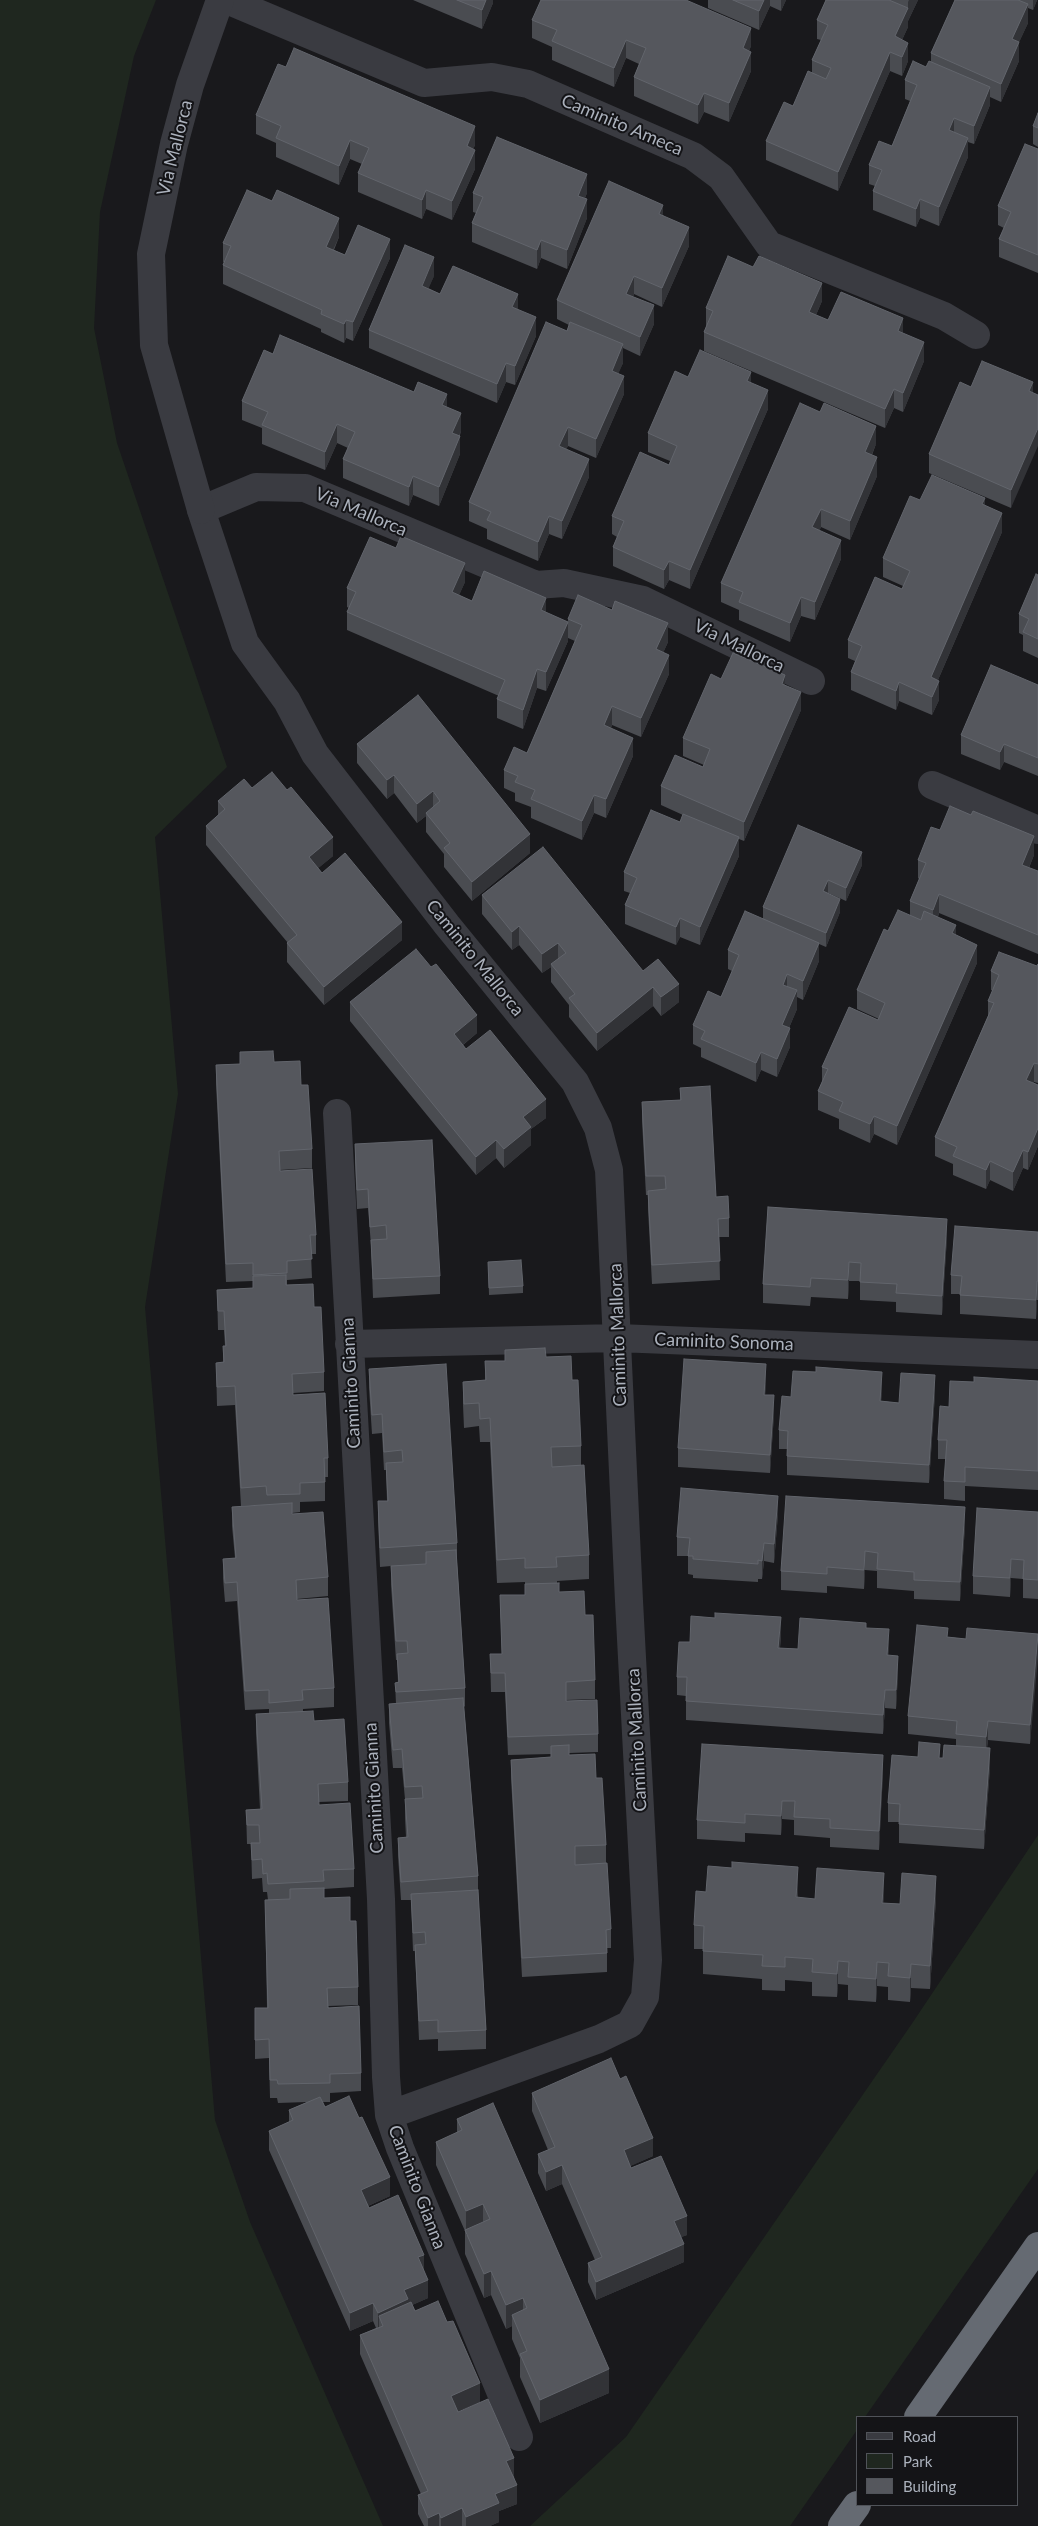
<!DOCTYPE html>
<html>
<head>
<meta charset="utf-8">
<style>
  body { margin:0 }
  #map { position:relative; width:1038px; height:2526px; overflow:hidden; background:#19191c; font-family:Lato,sans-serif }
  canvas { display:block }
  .legend { position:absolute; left:856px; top:2416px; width:162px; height:90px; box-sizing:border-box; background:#141417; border:1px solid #505359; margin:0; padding:6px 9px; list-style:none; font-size:15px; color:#abb1bc }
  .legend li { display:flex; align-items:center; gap:10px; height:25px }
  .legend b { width:25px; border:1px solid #505359 }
</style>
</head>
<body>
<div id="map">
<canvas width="1038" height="2526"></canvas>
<ul class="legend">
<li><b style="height:6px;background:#3a3b41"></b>Road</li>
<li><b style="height:14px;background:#1f271f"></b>Park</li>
<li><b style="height:14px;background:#55575d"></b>Building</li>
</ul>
</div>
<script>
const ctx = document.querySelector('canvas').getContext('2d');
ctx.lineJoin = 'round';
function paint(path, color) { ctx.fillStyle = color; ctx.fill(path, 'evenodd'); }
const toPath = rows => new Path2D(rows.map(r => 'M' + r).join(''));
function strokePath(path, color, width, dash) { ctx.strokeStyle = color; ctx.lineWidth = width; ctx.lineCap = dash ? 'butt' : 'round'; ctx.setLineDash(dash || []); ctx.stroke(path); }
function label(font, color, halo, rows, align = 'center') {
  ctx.font = font + ' Lato,sans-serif'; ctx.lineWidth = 4; ctx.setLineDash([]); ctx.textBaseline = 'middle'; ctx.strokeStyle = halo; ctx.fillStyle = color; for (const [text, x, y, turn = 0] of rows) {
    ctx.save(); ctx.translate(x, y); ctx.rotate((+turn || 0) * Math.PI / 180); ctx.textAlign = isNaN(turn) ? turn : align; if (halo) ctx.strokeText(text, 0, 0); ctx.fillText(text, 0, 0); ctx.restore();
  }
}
paint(toPath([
  [0,0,156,0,134,56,100,212,94,328,117,443,227,767,155,837,178,1094,145,1307,215,2120,250,2222,383,2526,0,2526],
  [1038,1835,1038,2169,865,2417,857,2417,857,2430,790,2526,530,2526,626,2437,911,2025]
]), '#1f271f');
strokePath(toPath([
  [227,0,424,83,492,77,528,84,693,156,721,177,769,245,944,316,976,335],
  [932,785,1038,830],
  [337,1113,381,1899,386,2077,389,2115,400,2148,519,2437],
  [349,1344,618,1338,1038,1355],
  [389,2115,599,2039,630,2024,645,1997,648,1960,629,1601,609,1170,598,1128,575,1082,447,925,315,754,287,701,245,643,201,510,256,487,305,488,536,585,564,583,643,600,811,681]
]), '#3a3b41', 28);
strokePath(toPath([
  [201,510,154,345,151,254,174,144,190,85,220,0]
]), '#3a3b41', 28);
strokePath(toPath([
  [918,2417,1038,2246],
  [842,2526,857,2505]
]), '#656a72', 28);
paint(toPath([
  [413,0,493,0,493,3,482,29],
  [708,0,786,0,781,11,770,6,759,30,708,8],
  [826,0,918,0,908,21,908,27,902,40,908,61,902,76,890,71,838,191,766,160,766,141,793,106,812,73,812,60,821,40,817,39,817,20],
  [955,0,1037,0,1033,10,1028,8,1028,23,1019,42,1019,61,1001,102,990,97,990,105,974,144,968,142,968,157,939,226,920,218,916,227,873,210,873,191,875,186,869,184,869,165,892,146,910,101,905,99,905,80,926,67,931,62,931,53],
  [532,20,751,46,749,51,751,71,729,122,704,112,698,124,634,96,634,77,639,64,626,58,614,87,552,60,552,47,532,38],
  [1038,113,1038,147,1033,144,1033,126],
  [256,115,475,145,473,149,475,169,452,220,426,209,422,219,358,192,358,173,362,164,350,159,339,185,276,157,276,143,256,134],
  [1038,149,1038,273,999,257,999,239,1004,228,998,225,998,206],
  [473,193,587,193,585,198,587,218,567,269,541,258,537,269,472,242,472,223,476,213,473,212],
  [663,215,689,246,662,307,634,294,633,297,654,324,640,356,623,348,623,363,618,373,624,394,596,458,568,446,566,449,589,477,562,539,549,534,538,561,487,539,487,529,469,521,469,502,567,331,569,325,557,319,557,300],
  [339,237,334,250,345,255,390,258,353,341,346,338,344,343,321,332,321,329,223,284,223,265,224,262,223,262,223,243],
  [434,276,428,288,440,294,518,310,536,336,515,385,506,382,497,403,369,348,369,330],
  [822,301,816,315,828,320,903,333,924,361,903,412,894,408,885,428,704,351,704,332,706,327,706,308],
  [273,354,447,407,461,431,460,435,460,454,439,506,413,495,409,506,343,478,343,459,348,448,337,443,325,470,262,444,262,428,242,420,242,401],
  [688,377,751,383,768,409,690,589,669,580,664,589,613,566,613,547,617,537,612,534,612,516,669,465,670,461,648,452,648,433],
  [971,387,1033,393,1011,508,929,473,929,454],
  [876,444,872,455,877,476,850,540,821,527,819,531,841,559,815,620,801,616,790,642,739,620,739,610,721,602,721,583],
  [920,500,985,506,1002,532,938,680,939,700,932,715,899,701,896,710,851,690,851,672,855,661,848,658,848,640,902,589,903,586,883,577,883,558],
  [1038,575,1038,658,1023,651,1023,635,1019,633,1019,614],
  [465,582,459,595,472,601,546,613,568,622,568,619,668,642,663,653,669,674,641,737,612,725,611,728,633,756,606,818,594,813,582,840,531,818,531,807,515,801,515,793,504,788,504,770,527,753,575,641,568,638,568,641,546,691,537,688,523,729,497,718,497,699,499,696,347,630,347,612,349,608,347,607,347,588],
  [721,679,785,685,801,710,744,841,739,839,739,856,700,945,680,937,676,945,625,924,625,905,630,893,624,891,624,872,680,822,683,815,661,805,661,786,703,767,704,765,683,756,683,738],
  [1038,685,1038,776,1004,762,1000,770,961,754,961,735],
  [357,744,530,853,472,901,444,867,444,854,426,832,426,816,417,823,394,793,387,799,357,763],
  [252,788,333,856,318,868,322,873,402,940,324,1005,287,962,287,943,288,943,206,845,206,826,218,816,218,801],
  [940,830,1034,855,1029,868,1038,871,1038,954,939,913,938,917,956,935,977,963,897,1145,874,1134,870,1143,839,1129,839,1119,818,1110,818,1091,822,1082,822,1067,878,1020,879,1019,857,1009,857,990,888,931,910,915,910,901,919,879,918,878,918,860],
  [862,865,846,901,828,893,840,912,826,947,819,944,819,961,803,1000,797,997,797,1009,789,1028,790,1047,777,1077,761,1070,756,1082,701,1057,701,1048,693,1044,693,1025,721,997,732,971,728,969,728,950,763,918,763,907],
  [482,895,643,971,679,1002,661,1016,653,1006,597,1051,569,1017,569,1005,551,982,551,967,542,973,519,945,512,950,482,914],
  [1038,964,1038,1083,1034,1082,1034,1083,1038,1085,1038,1146,1028,1170,1023,1168,1013,1191,990,1180,986,1189,953,1175,953,1164,935,1156,935,1137,988,1016,988,1001,993,991,991,990,991,971,1037,966],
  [350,1002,477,1033,463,1045,466,1049,546,1118,531,1129,531,1145,504,1168,496,1158,476,1175,350,1021],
  [240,1052,274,1062,301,1085,312,1149,312,1168,280,1170,316,1235,316,1254,311,1254,312,1278,287,1280,287,1285,314,1307,324,1372,324,1391,293,1393,293,1395,328,1458,328,1477,325,1477,325,1501,300,1502,300,1512,292,1513,292,1514,328,1577,328,1596,297,1599,297,1600,334,1688,334,1707,303,1709,303,1712,314,1721,348,1782,348,1801,318,1802,319,1805,354,1869,354,1887,324,1889,324,1898,350,1921,358,1987,358,2005,328,2006,361,2073,361,2091,330,2093,330,2102,323,2102,325,2107,390,2196,368,2206,369,2208,424,2270,428,2298,412,2305,415,2311,480,2402,458,2411,514,2476,517,2504,499,2511,499,2522,490,2526,424,2526,418,2514,418,2495,421,2494,360,2354,360,2335,376,2328,373,2321,350,2331,269,2150,269,2131,289,2122,289,2110,307,2102,278,2103,277,2098,270,2098,269,2058,255,2059,255,2008,267,2008,265,1900,268,1900,267,1892,263,1892,262,1878,252,1879,251,1844,247,1844,246,1810,260,1809,256,1733,256,1714,269,1714,269,1709,245,1710,237,1601,225,1602,223,1578,223,1559,235,1558,232,1526,232,1507,266,1505,241,1506,235,1405,217,1406,216,1363,223,1362,223,1346,225,1346,224,1330,218,1330,217,1290,253,1288,253,1281,226,1282,216,1084,216,1065,240,1064],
  [680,1088,716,1197,729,1218,729,1237,719,1237,720,1280,652,1284,648,1209,648,1195,646,1195,642,1121,642,1102,680,1100],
  [355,1144,440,1276,440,1294,373,1298,371,1245,368,1208,357,1209,355,1163],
  [768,1207,947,1237,942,1315,896,1312,896,1302,860,1300,860,1281,849,1281,848,1299,811,1297,810,1306,763,1303,763,1284],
  [1038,1232,1038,1300,1037,1300,1036,1319,960,1314,960,1294,951,1294,951,1275],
  [488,1262,523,1286,523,1293,489,1295],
  [505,1350,546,1357,572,1380,581,1446,581,1465,589,1555,589,1579,557,1581,557,1583,559,1592,585,1615,595,1680,595,1699,566,1700,598,1734,598,1752,569,1753,569,1755,596,1778,606,1845,606,1863,611,1929,611,1948,607,1948,607,1972,522,1977,511,1778,511,1760,551,1757,551,1754,508,1755,505,1692,491,1692,490,1654,502,1654,500,1595,525,1595,525,1582,497,1583,490,1442,480,1442,479,1426,464,1428,463,1405,463,1382,485,1380,485,1361,505,1361],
  [369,1369,457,1543,457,1562,465,1688,465,1706,464,1707,478,1876,478,1890,486,2030,486,2049,438,2051,438,2039,419,2040,415,1951,413,1951,411,1900,401,1900,398,1856,398,1838,406,1837,405,1818,405,1799,402,1768,393,1768,389,1723,389,1704,396,1704,395,1683,398,1682,397,1660,396,1660,391,1585,391,1566,380,1567,378,1520,378,1501,387,1501,386,1470,384,1470,382,1433,372,1434,369,1388],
  [1038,1381,1038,1490,965,1486,965,1501,944,1499,944,1481,946,1459,938,1459,938,1440,949,1407,974,1382],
  [766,1383,765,1395,774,1414,770,1473,678,1467,678,1448],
  [882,1390,881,1401,899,1403,935,1394,929,1483,787,1475,787,1449,779,1449,779,1430,791,1397],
  [1038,1512,1038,1599,1023,1598,1023,1579,1011,1578,1010,1597,973,1594,973,1576],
  [778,1514,774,1563,764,1561,762,1579,758,1579,758,1582,693,1578,693,1575,688,1574,688,1556,677,1556,677,1537],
  [965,1526,960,1601,914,1599,914,1591,877,1588,877,1571,865,1570,864,1589,827,1586,827,1593,781,1590,781,1571],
  [866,1628,889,1648,888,1655,898,1674,896,1709,885,1708,883,1734,686,1720,686,1696,677,1695,677,1677,690,1642,781,1636,780,1648,798,1649],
  [1038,1634,1030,1744,988,1740,987,1748,990,1767,984,1849,899,1843,899,1822,888,1822,888,1803,940,1758,943,1758,956,1746,956,1739,908,1734,908,1716,948,1637,966,1639],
  [883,1773,879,1850,830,1847,830,1838,794,1835,794,1820,782,1819,781,1835,745,1833,745,1842,697,1839,697,1820],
  [798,1891,798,1898,815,1899,884,1896,883,1903,900,1904,936,1899,930,1989,911,1988,910,2002,888,2000,888,1987,877,1986,876,2002,848,2000,848,1985,838,1984,837,1997,812,1996,812,1982,785,1980,785,1991,762,1990,762,1979,703,1974,703,1949,694,1949,694,1925,706,1892],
  [532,2093,653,2156,630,2166,631,2168,687,2235,681,2237,684,2262,596,2300,588,2282,588,2263,595,2260,562,2184,546,2191,538,2173,538,2154,548,2150,532,2111],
  [457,2119,609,2393,540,2423,520,2377,520,2358,512,2339,512,2326,506,2329,491,2295,484,2298,465,2254,465,2231,436,2165,436,2142,457,2133]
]), '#4a4c51');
paint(toPath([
  [486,0,493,0,493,3,482,29,482,10],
  [764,0,770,0,770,6,759,30,759,11],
  [781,0,786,0,781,11],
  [909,0,918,0,908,21,908,2],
  [1033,0,1037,0,1033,10],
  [1028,4,1028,23,1012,58,1012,39],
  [908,8,908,27,895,55,895,36],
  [751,28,751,46,743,67,743,48],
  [626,40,626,58,614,87,614,68],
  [1019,42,1019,61,1001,102,1001,84],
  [908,43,908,61,902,76,902,57],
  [751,52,751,71,729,122,729,103],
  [890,52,890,71,838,191,838,172],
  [990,87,990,105,974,144,974,126],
  [704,93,704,112,698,124,698,105],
  [954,118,954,136,949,130],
  [475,126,475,145,467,165,467,146],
  [968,138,968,157,939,226,939,207],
  [350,140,350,159,339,185,339,166],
  [475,150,475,169,452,220,452,201],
  [587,174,587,193,578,214,578,196],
  [426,190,426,209,422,219,422,200],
  [587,199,587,218,567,269,567,250],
  [920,199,920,218,916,227,916,209],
  [663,205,663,224,659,214],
  [339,218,339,237,326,265,326,247],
  [689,227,689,246,662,307,662,288],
  [390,239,390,258,353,341,353,322],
  [541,240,541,258,537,269,537,250],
  [434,257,434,276,422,304,422,286],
  [634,276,634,294,626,312,626,294],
  [822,283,822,301,809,331,809,312],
  [518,294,518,312,512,307],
  [654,305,654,324,640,356,640,337],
  [536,317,536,336,515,385,515,366],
  [903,318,903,337,898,331],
  [346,320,346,338,344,343,344,324],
  [924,342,924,361,903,412,903,393],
  [623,344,623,363,612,389,612,371],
  [506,363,506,382,497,403,497,384],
  [751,372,751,391,747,381],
  [624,376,624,394,596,458,596,439],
  [1033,382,1033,400,1029,391],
  [894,389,894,408,885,428,885,409],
  [768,390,768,409,690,589,690,570],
  [447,394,447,413,442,405],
  [461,413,461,431,452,451,452,433],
  [337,424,337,443,325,470,325,452],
  [876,426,876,444,865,471,865,452],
  [568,427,568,446,559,465,559,446],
  [1038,428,1038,446,1011,508,1011,490],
  [460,436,460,454,439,506,439,487],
  [877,457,877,476,850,540,850,521],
  [589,459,589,477,562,539,562,521],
  [413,476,413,495,409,506,409,487],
  [985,498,985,516,982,504],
  [821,509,821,527,812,546,812,527],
  [1002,513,1002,532,931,696,931,677],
  [549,516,549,534,538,561,538,542],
  [841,540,841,559,815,620,815,602],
  [669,561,669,580,664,589,664,570],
  [465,563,465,582,452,611,452,592],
  [801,597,801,616,790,642,790,623],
  [546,598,546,617,541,610],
  [568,622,568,641,546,691,546,672],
  [668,623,668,642,656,668,656,649],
  [669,655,669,674,641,737,641,718],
  [537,669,537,688,523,729,523,710],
  [785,675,785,694,782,684],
  [939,681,939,700,932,715,932,697],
  [899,682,899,701,896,710,896,691],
  [801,692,801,710,744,841,744,822],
  [612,706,612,725,604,744,604,725],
  [633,738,633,756,606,818,606,799],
  [1004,744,1004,762,1000,770,1000,752],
  [394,775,394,793,387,799,387,780],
  [433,791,433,810,426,813,426,816,417,823,417,804],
  [594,795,594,813,582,840,582,821],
  [530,834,530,853,472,901,472,882],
  [1034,836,1034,855,1022,884,1022,865],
  [333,837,333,856,309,876,309,857],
  [739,837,739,856,700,945,700,927],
  [862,852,862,865,846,901,846,888],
  [828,880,828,893,823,891],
  [939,894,939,913,933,929,933,910],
  [840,899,840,912,826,947,826,933],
  [680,918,680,937,676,945,676,927],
  [402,922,402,940,324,1005,324,987],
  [956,925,956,943,952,933],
  [519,926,519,945,512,950,512,932],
  [558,943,558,961,551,964,551,967,542,973,542,954],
  [819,943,819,961,803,1000,803,981],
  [977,945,977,963,897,1145,897,1126],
  [787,974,787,992,783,985],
  [679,984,679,1002,661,1016,661,997],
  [653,987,653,1006,597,1051,597,1033],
  [797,990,797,1009,782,1044,782,1025],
  [477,1015,477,1033,454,1052,454,1034],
  [790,1028,790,1047,777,1077,777,1059],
  [761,1052,761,1070,756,1082,756,1063],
  [1034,1063,1034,1082,1026,1099,1026,1080],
  [546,1099,546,1118,531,1129,531,1145,504,1168,504,1149,523,1117],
  [874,1116,874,1134,870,1143,870,1124],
  [1038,1128,1038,1146,1028,1170,1028,1152],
  [496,1140,496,1158,476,1175,476,1157],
  [1023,1150,1023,1168,1013,1191,1013,1172],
  [990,1161,990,1180,986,1189,986,1170],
  [947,1219,947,1237,942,1315,942,1296],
  [849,1262,849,1281,848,1299,848,1280],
  [1037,1281,1037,1300,1036,1319,1036,1300],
  [766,1364,766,1383,764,1413,764,1395],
  [882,1372,882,1390,880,1420,880,1401],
  [935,1375,935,1394,929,1483,929,1465],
  [774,1395,774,1414,770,1473,770,1455],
  [778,1496,778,1514,774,1563,774,1544],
  [965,1507,965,1526,960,1601,960,1582],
  [764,1543,764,1561,762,1579,762,1561],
  [865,1551,865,1570,864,1589,864,1570],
  [1011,1559,1011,1578,1010,1597,1010,1578],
  [781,1617,781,1636,778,1667,778,1648],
  [889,1629,889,1648,887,1674,887,1655],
  [1038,1639,1038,1658,1030,1744,1030,1725],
  [898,1656,898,1674,896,1709,896,1690],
  [885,1690,885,1708,883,1734,883,1715],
  [988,1721,988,1740,986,1755,986,1737],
  [990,1748,990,1767,984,1849,984,1830],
  [883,1755,883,1773,879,1850,879,1831],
  [782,1801,782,1819,781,1835,781,1816],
  [798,1867,798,1891,796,1921,796,1897],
  [884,1873,884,1896,882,1927,882,1903],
  [936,1876,936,1899,930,1989,930,1966],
  [838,1961,838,1984,837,1997,837,1974],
  [877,1962,877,1986,876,2002,876,1979],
  [911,1964,911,1988,910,2002,910,1978],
  [653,2138,653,2156,624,2169,624,2150],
  [562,2165,562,2184,546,2191,546,2172],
  [390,2177,390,2196,361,2209,361,2190],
  [483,2204,483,2227,466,2235,466,2211],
  [687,2216,687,2235,674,2240,674,2221],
  [684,2244,684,2262,596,2300,596,2282],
  [424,2255,424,2274,418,2257],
  [491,2271,491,2295,484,2298,484,2274],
  [428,2280,428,2298,408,2307,383,2326,379,2316,379,2331,378,2331,378,2313,404,2290],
  [523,2298,523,2321,512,2315,512,2326,506,2329,506,2305],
  [373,2303,373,2321,350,2331,350,2313],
  [609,2369,609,2393,540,2423,540,2400],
  [480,2383,480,2402,451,2414,451,2396],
  [514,2458,514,2476,506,2479,506,2461],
  [517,2485,517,2504,499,2511,499,2522,490,2526,466,2526,466,2517,495,2494],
  [462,2508,462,2526,441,2526,441,2518],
  [439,2513,439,2526,428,2526,428,2518]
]), '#323337');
const building = toPath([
  [457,0,486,0,482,10,457,0],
  [541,0,686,0,751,28,743,48,751,52,729,103,704,93,698,105,634,77,646,48,626,40,614,68,552,41,557,30,532,20,541,0],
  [733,0,764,0,759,11,733,0],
  [826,0,889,0,908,8,895,36,908,43,902,57,890,52,838,172,766,141,784,102,793,106,808,71,826,79,831,68,812,60,828,25,817,20,826,0],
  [955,0,1018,0,1028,4,1012,39,1019,42,1001,84,931,53,955,0],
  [294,48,475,126,467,146,475,150,452,201,426,190,422,200,358,173,369,148,350,140,339,166,276,138,281,126,256,115,278,64,286,67,294,48],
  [913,61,926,67,929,61,990,87,974,126,954,118,949,130,968,138,939,207,920,199,916,209,873,191,882,170,869,165,879,141,892,146,917,85,905,80,913,61],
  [1038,113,1038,128,1033,126,1038,113],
  [497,137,587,174,578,196,587,199,567,250,541,240,537,250,472,223,483,197,473,193,497,137],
  [1025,144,1038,149,1038,255,999,239,1011,212,998,206,1025,144],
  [609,181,663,205,659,214,689,227,662,288,634,276,626,294,654,305,640,337,557,300,609,181],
  [247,190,272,201,277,190,339,218,326,247,345,255,358,225,390,239,353,322,346,320,344,324,321,314,322,310,223,265,231,246,223,243,247,190],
  [405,245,434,257,422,286,440,294,453,266,518,294,512,307,536,317,515,366,506,363,497,384,369,330,405,245],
  [728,256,753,267,759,256,822,283,809,312,828,320,841,292,903,318,898,331,924,342,903,393,894,389,885,409,704,332,713,311,706,308,728,256],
  [546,322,567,331,570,322,623,344,612,371,624,376,596,439,568,427,559,446,589,459,562,521,549,516,538,542,487,520,491,512,469,502,546,322],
  [280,335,414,392,418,382,447,394,442,405,461,413,452,433,460,436,439,487,413,476,409,487,343,459,355,432,337,424,325,452,262,425,268,412,242,401,264,350,273,354,280,335],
  [700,350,751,372,747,381,768,390,690,570,669,561,664,570,613,547,624,521,612,516,640,452,669,465,677,446,648,433,675,371,688,377,700,350],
  [982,361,1033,382,1029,391,1038,395,1038,428,1011,490,929,454,960,382,971,387,982,361],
  [800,403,820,412,824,403,876,426,865,452,877,457,850,521,821,509,812,527,841,540,815,602,801,597,790,623,739,602,743,592,721,583,800,403],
  [932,475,985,498,982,504,1002,513,931,677,939,681,932,697,899,682,896,691,851,672,862,646,848,640,875,577,902,589,910,571,883,558,910,496,920,500,932,475],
  [401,536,465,563,452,592,472,601,484,571,546,598,541,610,568,622,546,672,537,669,523,710,497,699,505,680,347,612,356,592,347,588,370,537,396,548,401,536],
  [1036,574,1038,575,1038,639,1023,632,1029,619,1019,614,1036,574],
  [578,595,612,610,615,601,668,623,656,649,669,655,641,718,612,706,604,725,633,738,606,799,594,795,582,821,531,799,535,790,515,782,518,776,504,770,514,747,527,753,582,625,568,619,578,595],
  [733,653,785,675,782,684,801,692,744,822,661,786,675,755,703,767,710,749,683,738,711,674,721,679,733,653],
  [991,665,1038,685,1038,758,1004,744,1000,752,961,735,991,665],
  [418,695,530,834,472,882,444,848,450,843,426,813,440,801,433,791,417,804,394,775,387,780,357,744,418,695],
  [272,772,287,790,291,787,333,837,309,857,322,873,345,853,402,922,324,987,287,943,297,935,206,826,225,809,218,801,244,779,252,788,272,772],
  [950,806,971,815,973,811,1034,836,1022,865,1038,871,1038,935,939,894,933,910,910,901,926,863,918,860,931,827,940,830,950,806],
  [651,810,680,822,683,814,739,837,700,927,680,918,676,927,625,905,637,878,624,872,651,810],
  [798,825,862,852,846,888,828,880,823,891,840,899,826,933,763,907,798,825],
  [543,847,643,971,658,959,679,984,661,997,653,987,597,1033,569,998,575,994,551,964,566,953,558,943,542,954,519,926,512,932,482,895,543,847],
  [898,910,921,920,924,911,956,925,952,933,977,945,897,1126,874,1116,870,1124,839,1111,843,1102,818,1091,828,1069,822,1067,849,1007,878,1020,885,1003,857,990,884,929,888,931,898,910],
  [745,911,819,943,803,981,787,974,783,985,797,990,782,1025,790,1028,777,1059,761,1052,756,1063,701,1039,705,1031,693,1025,708,991,721,997,739,955,728,950,745,911],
  [416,949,431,967,436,964,477,1015,454,1034,466,1049,490,1030,546,1099,523,1117,531,1127,504,1149,496,1140,476,1157,350,1002,416,949],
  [999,952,1037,966,1038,964,1038,1064,1034,1063,1026,1080,1038,1085,1038,1128,1028,1152,1023,1150,1013,1172,990,1161,986,1170,953,1156,957,1147,935,1137,994,1003,988,1001,999,975,991,971,999,952],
  [273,1051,274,1062,300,1061,301,1085,308,1085,312,1149,279,1151,280,1171,312,1169,316,1235,310,1235,312,1259,287,1261,287,1273,253,1275,253,1263,226,1264,216,1065,240,1064,240,1052,273,1051],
  [710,1086,716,1197,728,1196,729,1218,718,1219,720,1261,652,1265,648,1191,666,1189,665,1176,646,1176,642,1102,681,1100,680,1088,710,1086],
  [432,1140,440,1276,373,1279,371,1240,387,1239,386,1225,370,1227,368,1189,357,1190,355,1144,432,1140],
  [768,1207,947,1219,942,1296,896,1293,897,1284,860,1282,861,1263,849,1262,848,1280,811,1278,810,1287,763,1284,768,1207],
  [955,1226,1038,1232,1038,1281,1037,1281,1036,1300,960,1295,962,1276,951,1275,955,1226],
  [521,1260,523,1286,489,1288,488,1262,521,1260],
  [286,1275,286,1285,313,1284,314,1307,321,1307,324,1372,292,1374,293,1395,325,1393,328,1458,324,1458,325,1482,300,1483,300,1494,267,1495,266,1486,241,1488,235,1386,217,1387,216,1363,224,1362,223,1346,226,1346,224,1311,218,1311,217,1290,253,1288,253,1276,286,1275],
  [545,1348,546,1357,571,1356,572,1380,578,1380,581,1446,551,1447,552,1467,584,1465,589,1555,556,1557,557,1567,525,1568,525,1558,497,1560,490,1418,480,1419,479,1403,464,1404,463,1382,486,1380,485,1361,505,1361,505,1350,545,1348],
  [684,1359,766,1364,764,1395,774,1395,770,1455,678,1448,684,1359],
  [446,1364,457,1543,380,1548,378,1501,388,1501,386,1463,403,1462,402,1450,384,1452,382,1414,372,1415,369,1369,446,1364],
  [816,1367,882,1372,880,1401,899,1403,901,1373,935,1375,929,1465,787,1456,788,1431,779,1430,782,1396,791,1397,793,1371,816,1372,816,1367],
  [974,1377,1038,1381,1038,1471,965,1467,965,1482,944,1481,947,1440,938,1440,940,1406,949,1407,950,1381,974,1382,974,1377],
  [681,1488,778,1496,774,1544,764,1543,762,1561,758,1560,758,1564,693,1559,693,1556,688,1556,690,1538,677,1537,681,1488],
  [786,1496,965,1507,960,1582,914,1580,914,1572,877,1569,878,1553,865,1551,864,1570,827,1567,827,1574,781,1571,786,1496],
  [292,1503,292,1514,323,1512,328,1577,296,1580,297,1600,328,1598,334,1688,302,1690,303,1700,269,1703,269,1690,245,1691,237,1582,225,1583,223,1559,236,1558,232,1507,292,1503],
  [977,1508,1038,1512,1038,1580,1023,1579,1024,1560,1011,1559,1010,1578,973,1576,977,1508],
  [456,1550,465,1688,396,1692,395,1683,399,1682,397,1654,408,1653,407,1641,396,1641,391,1566,426,1564,426,1552,456,1550],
  [559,1583,559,1592,584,1591,585,1615,593,1615,595,1680,566,1682,566,1701,597,1700,598,1734,508,1737,505,1673,491,1673,490,1654,502,1654,500,1595,525,1595,525,1584,559,1583],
  [715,1613,781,1617,778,1648,798,1649,800,1618,866,1623,866,1628,889,1629,887,1655,898,1656,896,1690,885,1690,883,1715,686,1701,687,1677,677,1677,679,1642,690,1642,691,1616,715,1618,715,1613],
  [917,1625,948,1628,947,1637,966,1639,967,1628,1038,1634,1030,1725,988,1721,986,1737,956,1734,957,1721,908,1716,917,1625],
  [463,1698,478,1876,401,1882,398,1838,408,1837,405,1799,423,1798,422,1786,405,1787,402,1749,393,1750,389,1704,463,1698],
  [313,1711,314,1721,344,1719,348,1782,318,1784,319,1805,350,1803,354,1869,323,1870,324,1881,268,1884,267,1873,263,1874,262,1859,252,1860,251,1843,260,1843,259,1825,247,1825,246,1810,262,1809,256,1714,313,1711],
  [919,1742,940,1744,939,1758,943,1758,944,1745,990,1748,984,1830,899,1824,900,1804,888,1803,892,1755,918,1757,919,1742],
  [702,1744,883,1755,879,1831,830,1828,830,1819,794,1817,795,1801,782,1801,781,1816,745,1814,745,1823,697,1820,702,1744],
  [569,1745,569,1755,595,1754,596,1778,602,1778,606,1845,575,1846,575,1865,607,1863,611,1929,606,1930,607,1953,522,1958,511,1760,551,1757,551,1746,569,1745],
  [732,1862,798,1867,796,1897,815,1899,817,1868,884,1873,882,1903,900,1904,902,1873,936,1876,930,1966,911,1964,910,1978,888,1976,889,1963,877,1962,876,1979,848,1977,849,1962,838,1961,837,1974,812,1972,813,1959,785,1957,785,1967,762,1966,763,1955,703,1951,704,1926,694,1925,696,1891,706,1892,708,1866,732,1868,732,1862],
  [324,1888,324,1898,350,1897,350,1921,356,1921,358,1987,327,1988,328,2008,359,2006,361,2073,330,2074,330,2083,278,2084,277,2080,270,2080,269,2039,255,2040,255,2008,268,2008,265,1900,290,1899,290,1889,324,1888],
  [478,1890,486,2030,438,2032,438,2020,419,2021,415,1945,426,1944,425,1932,413,1933,411,1894,478,1890],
  [611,2058,620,2079,626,2076,653,2138,624,2150,631,2168,661,2156,687,2216,674,2221,684,2244,596,2282,588,2263,602,2257,562,2165,546,2172,538,2154,555,2147,532,2093,611,2058],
  [349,2096,359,2118,362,2117,390,2177,361,2190,369,2208,398,2195,424,2255,418,2257,428,2280,404,2290,408,2299,378,2313,373,2303,350,2313,269,2131,293,2120,289,2110,320,2097,325,2107,349,2096],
  [493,2103,609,2369,540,2400,520,2354,527,2351,512,2315,527,2308,523,2298,506,2305,491,2271,484,2274,465,2230,490,2219,483,2204,466,2211,436,2142,462,2130,457,2119,493,2103],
  [438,2301,447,2322,453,2321,480,2383,451,2396,458,2412,488,2399,514,2458,506,2461,517,2485,495,2494,499,2503,466,2517,462,2508,441,2518,439,2513,428,2518,418,2495,428,2491,360,2335,383,2326,379,2316,411,2302,415,2311,438,2301]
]);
paint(building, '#55575d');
strokePath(building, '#62656c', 1);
label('18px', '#abb1bc', '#141417', [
  ["Caminito Ameca",622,125,23],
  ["Via Mallorca",175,148,-76],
  ["Via Mallorca",361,512,23],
  ["Via Mallorca",739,646,26],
  ["Caminito Mallorca",475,958,51],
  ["Caminito Mallorca",618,1335,-92],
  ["Caminito Sonoma",724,1342,2],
  ["Caminito Gianna",351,1383,-93],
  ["Caminito Mallorca",637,1740,-93],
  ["Caminito Gianna",374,1788,-93],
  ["Caminito Gianna",417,2187,69]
]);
</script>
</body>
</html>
